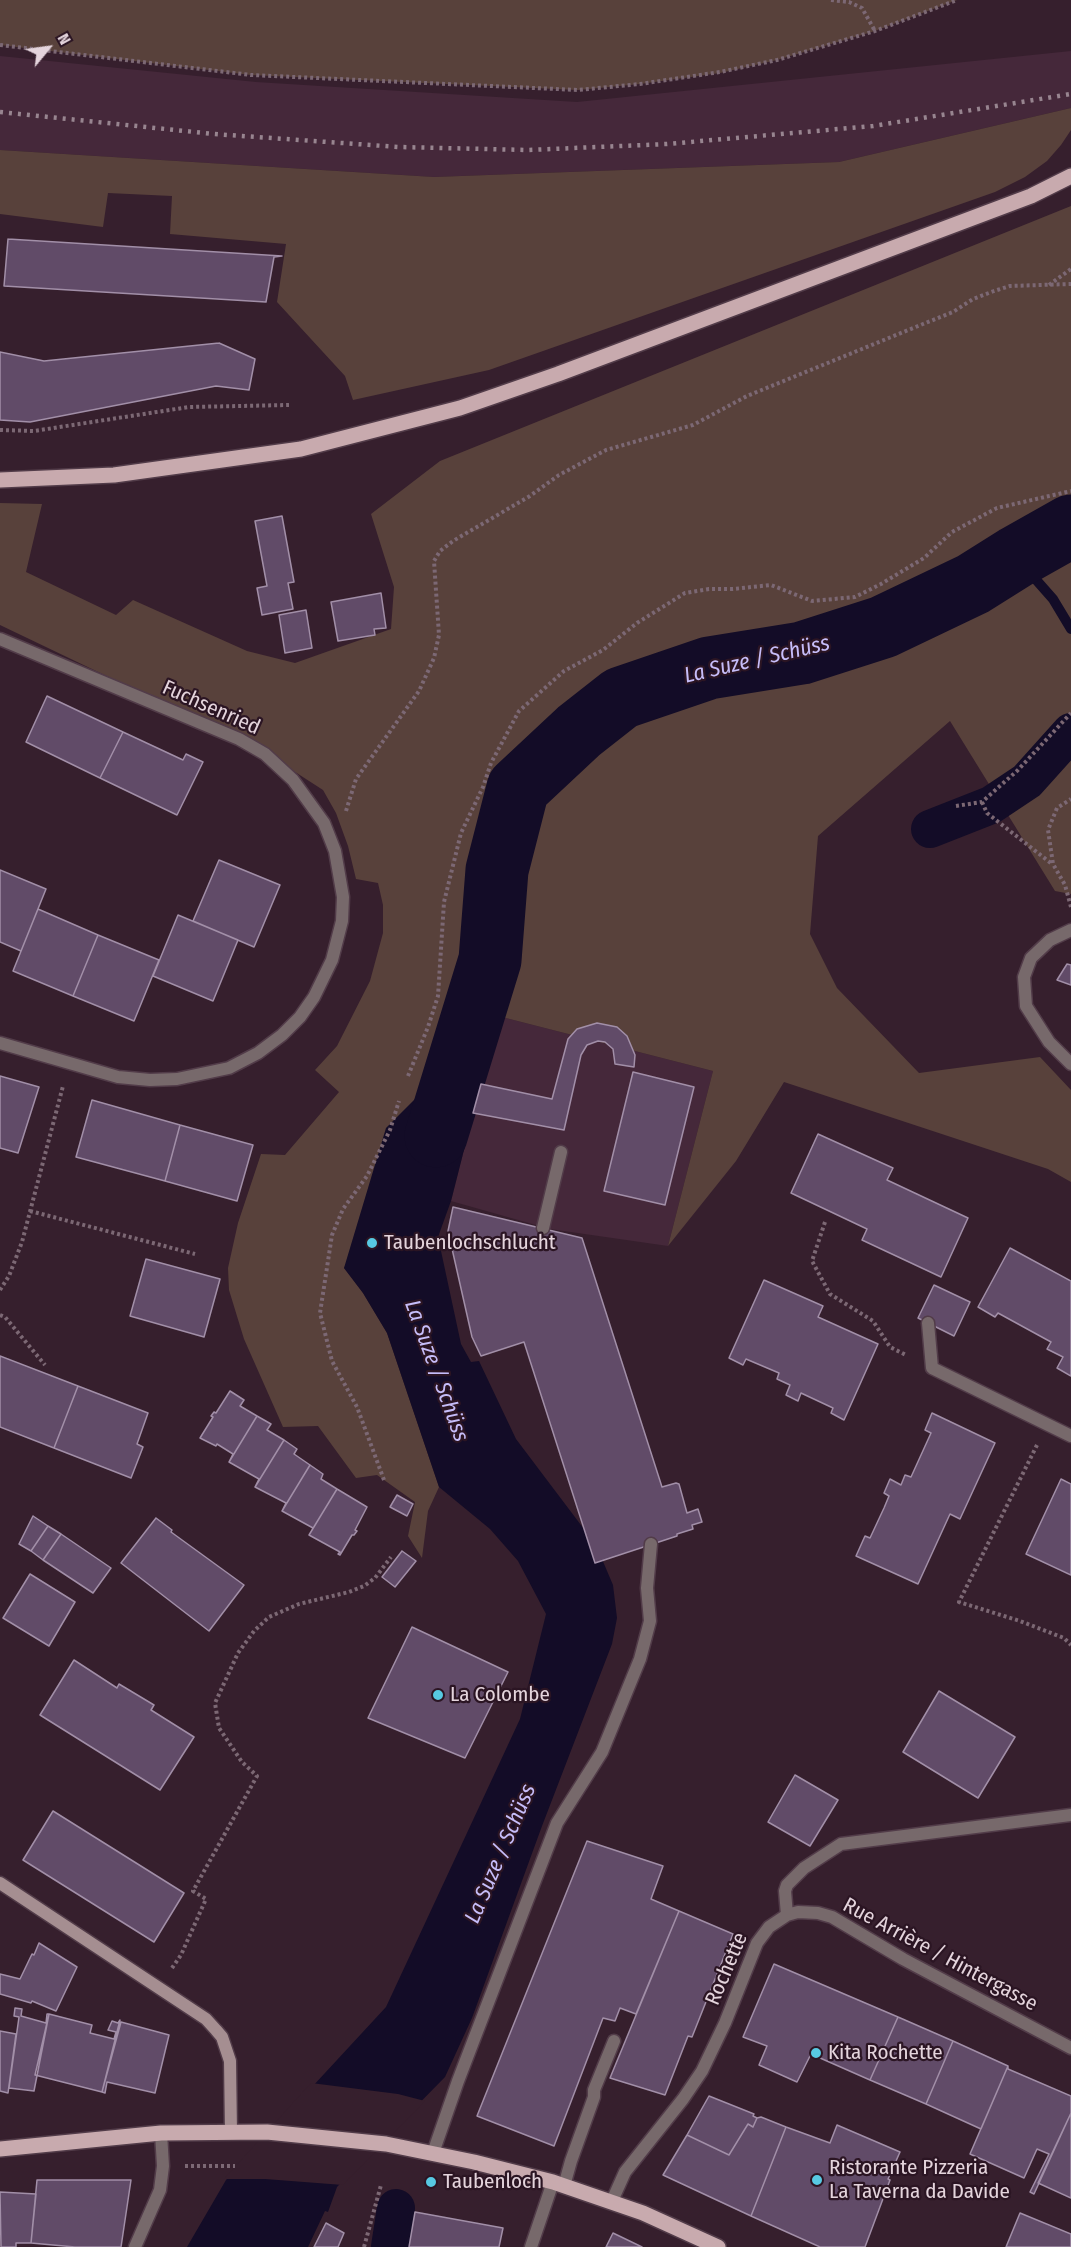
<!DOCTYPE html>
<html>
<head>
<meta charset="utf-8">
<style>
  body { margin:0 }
  #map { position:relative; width:1071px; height:2247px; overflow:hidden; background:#361f2d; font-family:"Fira Sans Condensed",sans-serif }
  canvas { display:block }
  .north { position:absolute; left:18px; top:18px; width:60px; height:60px; -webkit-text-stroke:4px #2b1523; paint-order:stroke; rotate:61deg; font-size:16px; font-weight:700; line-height:24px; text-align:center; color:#e4d4dc }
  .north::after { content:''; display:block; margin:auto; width:21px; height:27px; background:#e4d4dc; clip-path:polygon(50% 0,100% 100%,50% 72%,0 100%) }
</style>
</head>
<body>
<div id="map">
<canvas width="1071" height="2247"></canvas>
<div class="north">N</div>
</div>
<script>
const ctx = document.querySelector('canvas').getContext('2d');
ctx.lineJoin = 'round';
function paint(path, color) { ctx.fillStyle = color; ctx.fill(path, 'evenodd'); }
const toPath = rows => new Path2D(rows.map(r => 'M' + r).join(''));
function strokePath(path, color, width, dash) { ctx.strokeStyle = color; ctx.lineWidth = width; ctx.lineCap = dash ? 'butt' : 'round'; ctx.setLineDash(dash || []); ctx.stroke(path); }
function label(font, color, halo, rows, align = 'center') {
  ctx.font = font + ' "Fira Sans Condensed",sans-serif'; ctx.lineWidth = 4.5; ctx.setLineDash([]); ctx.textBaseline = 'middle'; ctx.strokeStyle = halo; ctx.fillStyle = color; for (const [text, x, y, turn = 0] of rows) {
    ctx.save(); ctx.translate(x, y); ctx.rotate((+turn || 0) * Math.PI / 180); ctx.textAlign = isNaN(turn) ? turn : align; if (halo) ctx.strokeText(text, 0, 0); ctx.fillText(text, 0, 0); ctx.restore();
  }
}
paint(toPath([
  [1071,51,1071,108,839,162,434,177,0,150,0,56,256,82,577,102],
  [498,1016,713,1071,668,1246,550,1229,451,1201]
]), '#45283a');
paint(toPath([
  [0,0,957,0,875,31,777,60,720,73,640,84,578,90,251,75,0,45],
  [1071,108,1071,130,1061,145,1047,161,1025,177,995,192,489,370,353,400,345,376,277,302,286,244,170,234,172,196,108,193,103,227,0,214,0,150,434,177,839,162],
  [1071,206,1071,894,1055,891,950,721,818,836,810,934,837,988,919,1073,1040,1057,1071,1090,1071,1182,1048,1169,784,1082,736,1161,668,1246,713,1071,498,1016,344,1268,363,1293,387,1333,439,1487,428,1511,422,1558,408,1536,415,1502,377,1475,356,1478,318,1426,283,1427,244,1339,229,1290,228,1268,238,1223,261,1154,285,1155,339,1092,315,1070,337,1046,370,981,383,933,383,905,378,883,356,879,348,846,336,813,323,790,261,750,0,625,0,503,42,504,26,572,116,615,133,600,247,651,295,663,391,629,394,587,371,514,440,461]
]), '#58413b');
paint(toPath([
  [498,1016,451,1201,438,1237,461,1344,471,1362,479,1361,516,1439,596,1545,613,1585,617,1618,612,1644,542,1826,472,2018,445,2077,337,2187,328,2212,325,2211,308,2247,187,2247,226,2180,386,2007,520,1719,546,1614,518,1561,490,1529,439,1487,387,1333,363,1293,344,1268,386,1128]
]), '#130c27');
paint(toPath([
  [311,2083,398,2094,425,2101,343,2185,265,2179,224,2179]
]), '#361f2d');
strokePath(toPath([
  [1016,557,1053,599,1071,629]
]), '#130c27', 10);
strokePath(toPath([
  [930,829,991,805,1027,781,1071,732],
  [390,2247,396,2208]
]), '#130c27', 38);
strokePath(toPath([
  [436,1136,490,960,497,870,518,788,579,731,621,698,709,668,802,653,883,627,973,584,1016,557,1071,526]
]), '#130c27', 63);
const building = toPath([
  [8,239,282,256,274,257,266,302,4,286,8,239],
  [219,343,255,359,249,390,216,386,30,422,0,420,0,352,44,361,219,343],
  [282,516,294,582,288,583,293,609,262,615,257,588,267,586,255,521,282,516],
  [381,593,386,628,374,629,375,635,338,641,331,602,381,593],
  [306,610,312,648,285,653,279,615,306,610],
  [47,696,123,732,100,778,26,742,47,696],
  [123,732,183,760,186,754,203,762,177,815,100,778,123,732],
  [219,860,280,885,254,947,193,921,219,860],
  [0,870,46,889,21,951,0,942,0,870],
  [38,909,98,935,73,996,13,971,38,909],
  [178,915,238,940,213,1001,153,976,178,915],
  [98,935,159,960,134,1021,73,996,98,935],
  [1067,964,1071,965,1071,985,1057,980,1067,964],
  [597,1023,617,1027,627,1036,635,1055,634,1067,615,1064,613,1049,605,1042,598,1041,587,1045,581,1055,564,1130,473,1113,481,1084,552,1099,568,1039,577,1029,597,1023],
  [633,1072,694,1087,665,1205,604,1191,633,1072],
  [0,1076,39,1087,18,1153,0,1148,0,1076],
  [92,1100,180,1125,165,1181,76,1157,92,1100],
  [180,1125,253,1145,237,1201,165,1181,180,1125],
  [818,1134,893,1168,887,1180,968,1218,941,1277,862,1240,867,1229,791,1193,818,1134],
  [453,1207,582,1238,662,1487,676,1483,679,1484,687,1513,698,1509,702,1522,692,1525,693,1529,677,1534,677,1536,595,1563,524,1342,481,1356,472,1337,448,1231,453,1207],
  [1010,1248,1071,1281,1071,1376,1057,1368,1063,1357,1047,1349,1051,1342,998,1313,995,1317,978,1307,1010,1248],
  [146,1259,220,1279,204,1337,130,1316,146,1259],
  [764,1280,823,1306,818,1317,878,1344,844,1420,831,1413,833,1408,801,1393,798,1401,786,1395,790,1385,777,1379,779,1373,746,1359,743,1365,729,1358,764,1280],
  [934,1285,970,1302,954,1336,918,1318,934,1285],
  [0,1356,78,1386,54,1448,0,1427,0,1356],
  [78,1386,148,1413,137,1444,143,1447,131,1478,54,1448,78,1386],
  [230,1391,244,1400,240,1406,257,1416,229,1462,233,1454,217,1444,216,1446,200,1438,213,1417,211,1416,214,1412,216,1413,230,1391],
  [932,1413,995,1443,960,1519,950,1514,918,1584,856,1556,865,1536,870,1538,884,1508,889,1496,884,1493,890,1479,901,1485,905,1475,911,1477,931,1433,925,1430,932,1413],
  [257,1416,271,1424,267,1430,284,1440,255,1487,259,1479,229,1462,257,1416],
  [284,1440,297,1449,294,1454,310,1465,282,1511,286,1503,255,1487,284,1440],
  [310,1465,323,1474,321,1479,337,1489,309,1535,313,1528,282,1511,310,1465],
  [1061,1479,1071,1484,1071,1575,1026,1554,1061,1479],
  [337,1489,367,1507,355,1530,357,1531,354,1535,352,1535,340,1555,338,1554,340,1552,309,1535,337,1489],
  [397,1495,413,1504,407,1516,390,1507,397,1495],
  [33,1516,48,1526,31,1551,19,1544,33,1516],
  [156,1518,172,1530,171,1532,244,1585,209,1631,121,1563,156,1518],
  [48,1526,61,1534,43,1560,31,1551,48,1526],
  [61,1534,111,1568,93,1593,43,1560,61,1534],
  [402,1551,416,1561,395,1587,382,1577,402,1551],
  [30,1574,75,1602,49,1646,3,1618,30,1574],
  [412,1627,508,1672,465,1758,368,1718,412,1627],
  [74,1660,117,1688,119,1684,154,1705,151,1710,194,1737,160,1790,40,1715,74,1660],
  [939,1691,1015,1737,978,1798,903,1752,939,1691],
  [795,1775,838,1800,810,1846,768,1822,795,1775],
  [53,1811,184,1893,154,1942,23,1860,53,1811],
  [587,1841,663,1866,651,1899,679,1911,636,2014,620,2008,615,2021,603,2018,554,2146,477,2116,587,1841],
  [679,1911,733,1934,692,2037,688,2036,665,2095,610,2078,679,1911],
  [39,1943,77,1967,56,2011,32,2001,31,2003,0,1994,0,1974,20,1979,32,1954,34,1955,39,1943],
  [774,1964,898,2017,870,2080,811,2054,797,2082,759,2065,767,2046,743,2037,774,1964],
  [15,2008,22,2009,21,2016,46,2023,47,2014,49,2014,34,2091,9,2088,19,2017,14,2016,15,2008],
  [49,2014,92,2025,90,2033,114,2039,116,2032,108,2030,112,2021,118,2023,120,2020,102,2092,35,2075,49,2014],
  [898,2017,953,2041,926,2104,870,2080,898,2017],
  [121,2022,169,2035,155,2093,107,2082,105,2093,102,2092,121,2022],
  [0,2031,16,2034,8,2093,0,2091,0,2031],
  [953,2041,1008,2066,981,2129,926,2104,953,2041],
  [1008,2066,1008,2069,1071,2096,1071,2113,1034,2194,1030,2192,1049,2154,1037,2149,1024,2178,970,2154,1008,2066],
  [709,2096,754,2114,753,2116,757,2118,753,2127,748,2124,729,2155,687,2135,709,2096],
  [1071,2113,1071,2198,1038,2183,1071,2113],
  [761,2117,786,2127,751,2216,663,2175,687,2135,729,2155,748,2124,753,2127,757,2118,761,2117],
  [837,2125,900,2152,888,2179,890,2180,865,2247,820,2247,751,2216,786,2127,830,2143,837,2125],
  [37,2180,131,2180,121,2247,75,2247,31,2243,37,2180],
  [0,2192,36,2194,31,2243,16,2243,16,2247,1,2247,0,2192],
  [415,2212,503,2228,499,2247,409,2247,415,2212],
  [1020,2213,1071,2234,1071,2247,1006,2247,1020,2213],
  [326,2223,344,2233,338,2247,314,2247,326,2223],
  [613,2233,642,2247,606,2247,613,2233]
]);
paint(building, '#614b68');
strokePath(building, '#a28fa8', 1.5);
const lane = toPath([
  [543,1228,561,1152],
  [433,2153,458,2081,557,1823,602,1752,640,1659,650,1621,647,1588,651,1544],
  [564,2186,571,2161,594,2097,594,2090,614,2041],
  [135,2247,160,2190,163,2166,161,2133]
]);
const street = toPath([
  [0,639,239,739,265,754,293,780,324,823,335,851,343,897,342,921,332,960,314,997,300,1017,282,1035,258,1053,229,1068,177,1079,150,1080,118,1077,0,1043],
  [1071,930,1050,940,1031,958,1024,977,1026,1006,1049,1042,1071,1064],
  [928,1323,932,1368,1071,1436],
  [787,1915,785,1891,787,1885,804,1868,841,1844,1071,1815],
  [612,2201,625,2172,683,2099,702,2071,725,2023,757,1943,769,1927,787,1915,798,1912,818,1913,832,1917,903,1959,1071,2048],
  [531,2247,553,2182]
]);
const secondary = toPath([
  [0,1883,206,2019,216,2030,222,2037,230,2061,231,2133]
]);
const primary = toPath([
  [0,480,114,475,301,449,460,408,558,374,1031,196,1071,176],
  [0,2149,161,2133,267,2132,386,2144,474,2162,553,2182,643,2213,718,2247]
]);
strokePath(lane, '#523c49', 15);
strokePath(street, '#523c49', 15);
strokePath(secondary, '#523c49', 15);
strokePath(primary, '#523c49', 18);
strokePath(toPath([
  [831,0,849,2,862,8,875,31],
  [0,45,251,75,578,90,640,84,720,72,777,60,875,31,957,0],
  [1049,285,1071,269],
  [0,430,34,431,189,407,289,405],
  [982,802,987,813,1052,864],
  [956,806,982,802,1018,770,1071,713],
  [346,811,356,779,419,691,434,658,439,635,434,561,440,551,453,541,530,496,559,475,606,450,693,425,747,396,923,324,953,312,973,299,994,291,1010,286,1071,284],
  [1071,907,1065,885,1053,864,1048,830,1057,808,1071,799],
  [408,1076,428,1027,438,996,444,902,461,833,483,787,491,763,519,711,564,671,603,650,637,623,685,593,709,589,733,589,771,585,812,601,855,597,881,584,924,558,952,532,997,508,1071,491],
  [30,1211,195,1254],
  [825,1222,812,1261,830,1294,873,1321,890,1347,906,1355],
  [0,1290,9,1276,22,1242,63,1086],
  [0,1315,5,1317,45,1365],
  [1037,1445,959,1602,1020,1621,1064,1638,1071,1645],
  [384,1480,357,1407,332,1361,320,1313,332,1235,343,1209,367,1176,390,1130,399,1101],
  [172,1968,181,1955,206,1899,193,1891,257,1776,242,1762,219,1728,215,1703,238,1653,254,1631,269,1617,299,1604,349,1592,364,1586,375,1578,391,1557],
  [185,2166,235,2166],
  [364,2247,381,2185]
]), '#7c6874', 4, [3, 3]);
strokePath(lane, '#77696b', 12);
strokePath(street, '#77696b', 12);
strokePath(secondary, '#a58e91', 12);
strokePath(primary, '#c8aaae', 15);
strokePath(toPath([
  [0,112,214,134,399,147,528,150,667,144,873,126,1071,94]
]), '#988590', 4.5, [3, 6]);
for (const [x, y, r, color] of [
  [372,1243,6,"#57c9e2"],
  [438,1695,6,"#57c9e2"],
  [816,2053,6,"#57c9e2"],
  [817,2180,6,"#57c9e2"],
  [431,2182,6,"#57c9e2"]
]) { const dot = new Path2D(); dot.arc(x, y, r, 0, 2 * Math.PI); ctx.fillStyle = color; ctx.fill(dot); strokePath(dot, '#2b1523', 2); }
label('21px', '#e4d4dc', '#2b1523', [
  ["Fuchsenried",211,708,24],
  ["Rue Arrière / Hintergasse",940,1955,28],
  ["Rochette",727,1969,-67]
]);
label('21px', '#e4d4dc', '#2b1523', [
  ["Taubenlochschlucht",384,1243],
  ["La Colombe",450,1695],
  ["Kita Rochette",828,2053],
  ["Ristorante Pizzeria",829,2168],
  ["La Taverna da Davide",829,2192],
  ["Taubenloch",443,2182]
], 'left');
label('italic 22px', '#c6bdf9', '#2b1523', [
  ["La Suze / Schüss",757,660,-13],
  ["La Suze / Schüss",436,1371,70],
  ["La Suze / Schüss",501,1854,-67]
]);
</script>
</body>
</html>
